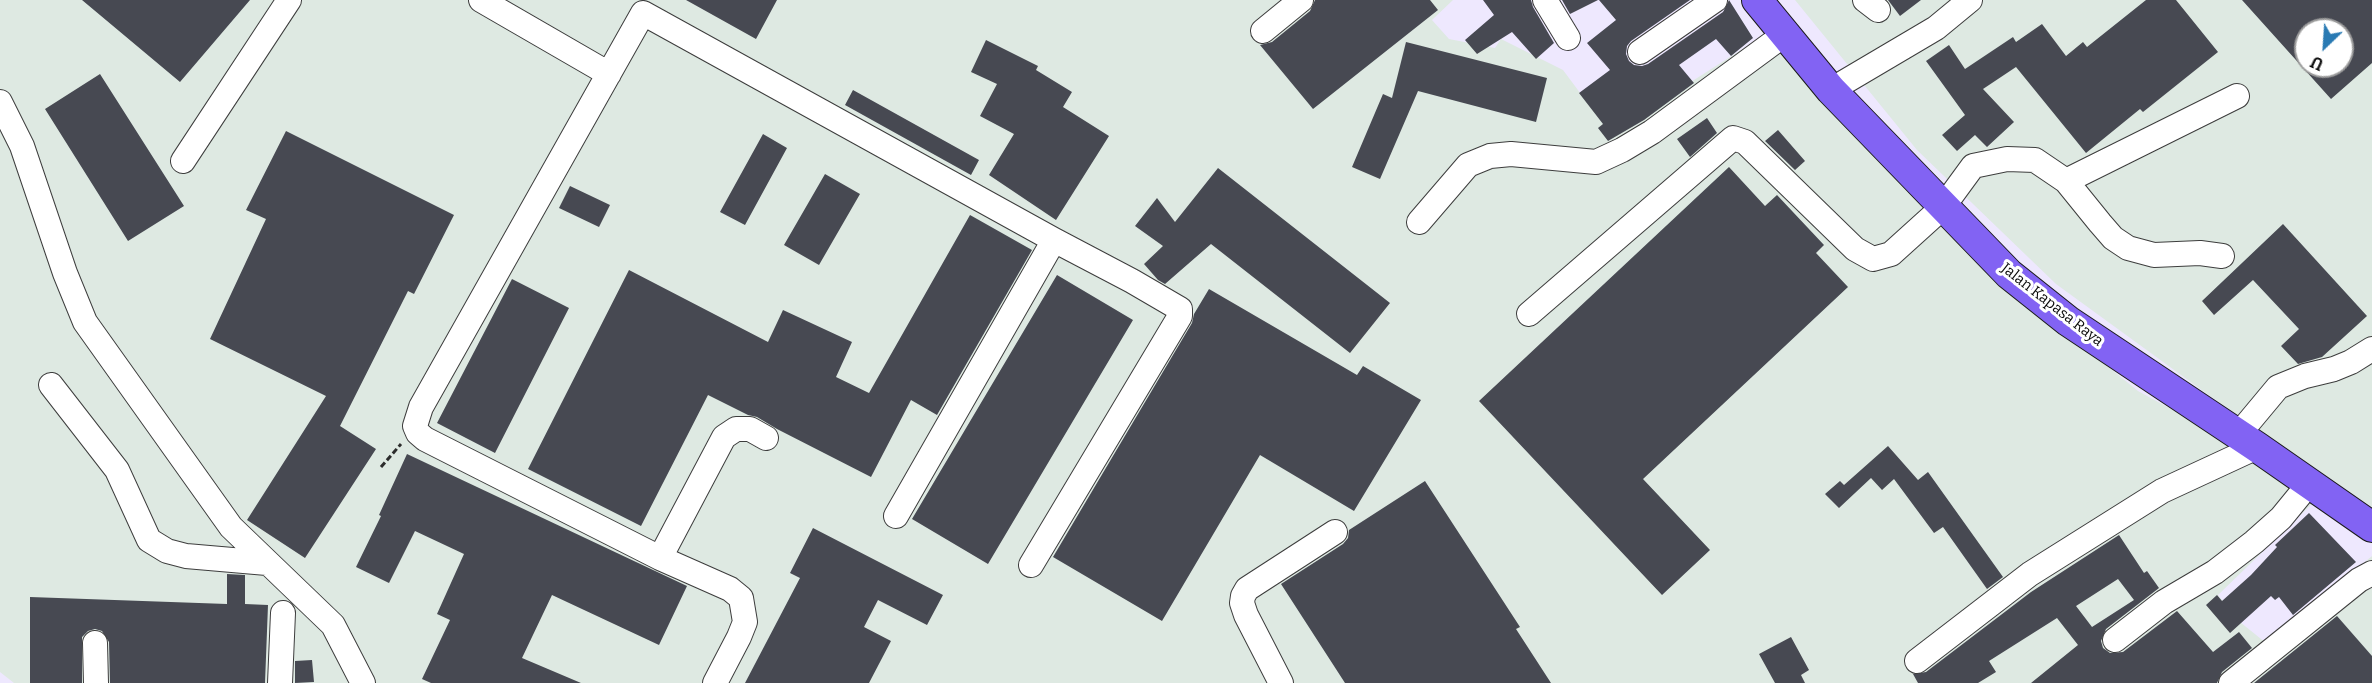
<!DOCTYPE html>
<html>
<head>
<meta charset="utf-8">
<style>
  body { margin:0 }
  #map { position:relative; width:2372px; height:683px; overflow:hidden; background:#eee8fe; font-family:Bitter,serif }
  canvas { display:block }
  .north { position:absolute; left:2294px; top:18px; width:60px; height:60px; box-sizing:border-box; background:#fff; border:2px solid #9d9d9d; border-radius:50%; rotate:205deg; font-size:16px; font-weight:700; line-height:24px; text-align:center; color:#0a0a0a }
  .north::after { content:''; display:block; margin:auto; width:21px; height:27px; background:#297ab3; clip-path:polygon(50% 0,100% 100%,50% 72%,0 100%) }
</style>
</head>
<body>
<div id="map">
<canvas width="2372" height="683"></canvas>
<div class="north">U</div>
</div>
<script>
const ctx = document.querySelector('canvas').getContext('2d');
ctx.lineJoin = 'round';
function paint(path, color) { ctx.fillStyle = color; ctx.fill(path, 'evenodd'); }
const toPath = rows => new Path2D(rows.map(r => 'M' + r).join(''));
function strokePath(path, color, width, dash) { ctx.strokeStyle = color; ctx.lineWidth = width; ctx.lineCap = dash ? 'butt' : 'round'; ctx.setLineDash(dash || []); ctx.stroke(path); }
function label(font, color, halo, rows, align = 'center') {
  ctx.font = font + ' Bitter,serif'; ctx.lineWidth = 6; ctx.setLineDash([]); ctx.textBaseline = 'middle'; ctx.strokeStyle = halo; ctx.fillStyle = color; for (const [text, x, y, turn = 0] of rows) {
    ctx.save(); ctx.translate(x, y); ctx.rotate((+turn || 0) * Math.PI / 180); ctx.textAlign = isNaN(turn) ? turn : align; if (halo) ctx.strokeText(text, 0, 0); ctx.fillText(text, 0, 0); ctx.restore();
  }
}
paint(toPath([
  [0,0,1453,0,1432,20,1449,39,1495,48,1501,39,1563,70,1613,137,1658,103,1769,32,1833,114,1966,251,2138,391,2235,444,2313,503,2218,595,2240,622,2266,643,2372,556,2372,683,14,683,0,672],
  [1795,0,2372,0,2372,507,2203,391,2056,284,1917,150],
  [2306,30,2342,30,2342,66,2306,66]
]), '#dee9e2');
paint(toPath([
  [82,0,250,0,180,82],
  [686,0,777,0,756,39],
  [1315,0,1430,0,1438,10,1313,109,1260,45,1272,42,1310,11],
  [1483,0,1531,0,1533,7,1554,43,1536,59,1512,32,1477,54,1465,40,1494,15],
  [1562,0,1598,0,1570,14],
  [1599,0,1690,0,1631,41,1627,46,1626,54,1629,61,1634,65,1642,66,1648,64,1723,12,1729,0,1753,38,1731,56,1716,39,1679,65,1694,83,1644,120,1608,141,1598,128,1603,124,1579,93,1610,70,1587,43,1616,20],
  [1888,0,1921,0,1900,16],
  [2146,0,2176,0,2218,52,2143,112,2140,109,2086,153,2016,67,1983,89,2014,122,1987,147,1975,135,1957,151,1942,135,1965,115,1926,61,1949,45,1965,69,2013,37,2016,42,2042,24,2066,56,2083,42,2087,47],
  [2242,0,2372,0,2372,63,2331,99],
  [2306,30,2342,30,2342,66,2306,66],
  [986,40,1038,66,1036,70,1072,92,1063,107,1109,136,1056,220,989,175,1014,134,980,116,997,84,971,72],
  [1406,42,1547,78,1536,122,1418,91,1380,179,1352,167,1383,94,1392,98],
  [100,74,184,206,128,241,45,109],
  [853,90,979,160,971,175,845,105],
  [1707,118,1717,133,1690,157,1677,139],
  [1778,130,1805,161,1795,170,1765,141],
  [286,131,454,215,414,294,408,291,340,426,376,449,305,558,247,520,326,396,210,339,266,219,246,210],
  [763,134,787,148,745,225,720,212],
  [1729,167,1765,206,1777,195,1824,245,1816,253,1848,287,1643,479,1710,550,1662,595,1479,401],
  [1218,168,1390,303,1350,353,1211,244,1165,284,1158,280,1144,264,1163,246,1135,226,1157,198,1175,222],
  [825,174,860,194,819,265,784,245],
  [570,186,610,205,599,227,559,208],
  [970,215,1032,250,937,415,911,400,871,477,777,429,757,417,748,415,708,395,641,526,528,469,629,270,768,342,783,310,852,342,836,377,869,393],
  [2283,224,2367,316,2322,357,2298,364,2281,346,2299,329,2253,280,2214,315,2202,301],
  [1057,275,1133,320,988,564,912,519],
  [512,279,569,308,495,453,437,423],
  [1209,289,1357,375,1363,366,1421,400,1354,511,1260,455,1162,621,1053,557,1192,323,1194,314],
  [1888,446,1918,480,1928,472,2003,577,1987,589,1943,527,1934,533,1894,479,1882,490,1871,478,1839,508,1825,494,1840,481,1844,485],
  [407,454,687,586,659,645,552,595,522,658,581,683,431,683,422,679,450,620,437,614,464,554,415,531,389,583,356,567,381,516,379,515],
  [1425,481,1520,627,1516,629,1551,683,1345,683,1281,584,1343,544,1348,538,1349,530],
  [2309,513,2356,562,2293,615,2279,597,2275,600,2271,596,2230,633,2206,605,2217,595,2222,601,2251,575,2277,547,2275,545],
  [813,528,943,595,927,625,878,600,864,627,891,641,869,683,745,683,800,578,790,573],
  [2119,535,2144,573,2147,571,2159,588,2106,629,2101,641,2103,648,2110,653,2123,652,2177,611,2213,652,2239,632,2252,648,2222,672,2217,683,2031,683,2078,645,2057,618,1989,661,1996,672,1978,683,1918,683,1913,674,1926,672,2031,592],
  [2118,579,2134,600,2092,627,2076,606],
  [227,574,245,575,245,604,268,605,265,683,110,683,109,642,102,631,95,629,88,631,82,637,82,683,30,683,30,597,227,604],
  [2337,616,2372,656,2372,683,2254,683],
  [1791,637,1809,670,1801,675,1805,683,1775,683,1759,654],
  [312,660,314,682,295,683,295,661]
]), '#474952');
const minor = toPath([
  [481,0,609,74],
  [1545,0,1568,38],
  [1865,0,1878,10],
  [1263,31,1301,0],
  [1640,52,1715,0],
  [1831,90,1936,28,1970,0],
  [0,102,22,146,65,273,85,322,231,527,333,625,363,683],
  [183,161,289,0],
  [2066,181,2100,223,2113,238,2128,248,2154,255,2200,253,2222,256],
  [1419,222,1468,165,1490,156,1511,154,1596,162,1622,150,1652,132,1785,34],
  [1529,314,1733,138,1745,142,1855,249,1873,259,1891,254,1943,207,1973,166,2007,159,2035,160,2066,181,2237,96],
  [51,385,117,470,149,540,167,551,186,556,267,563],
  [2238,435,2278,387,2305,376,2334,369,2351,362,2372,349],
  [896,516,1054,240],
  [660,558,724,437,736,429,750,429,766,438],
  [2115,640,2164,602,2215,572,2254,542,2281,518,2308,485],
  [95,643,96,683],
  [1917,661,2030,574,2162,491,2257,447],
  [280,683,283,613],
  [715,683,739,637,745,622,741,598,730,589,660,558,425,439,418,433,415,426,421,407,643,13,1054,240,1132,281,1180,309,1180,316,1031,565],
  [1281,683,1246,615,1242,603,1243,596,1247,589,1335,532],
  [2231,683,2359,580,2372,573]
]);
const major = toPath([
  [1757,0,1831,90,2009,274,2068,321,2257,447,2372,527]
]);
strokePath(minor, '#3d3d3d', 26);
strokePath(major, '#1b1b1b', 32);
strokePath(toPath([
  [381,467,401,444]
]), '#2c2c2c', 3, [6, 3]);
strokePath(minor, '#fff', 24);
strokePath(major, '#8263f3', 30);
label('15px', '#0a0a0a', '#fff', [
  ["Jalan Kapasa Raya",2052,305,38]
]);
</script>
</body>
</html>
